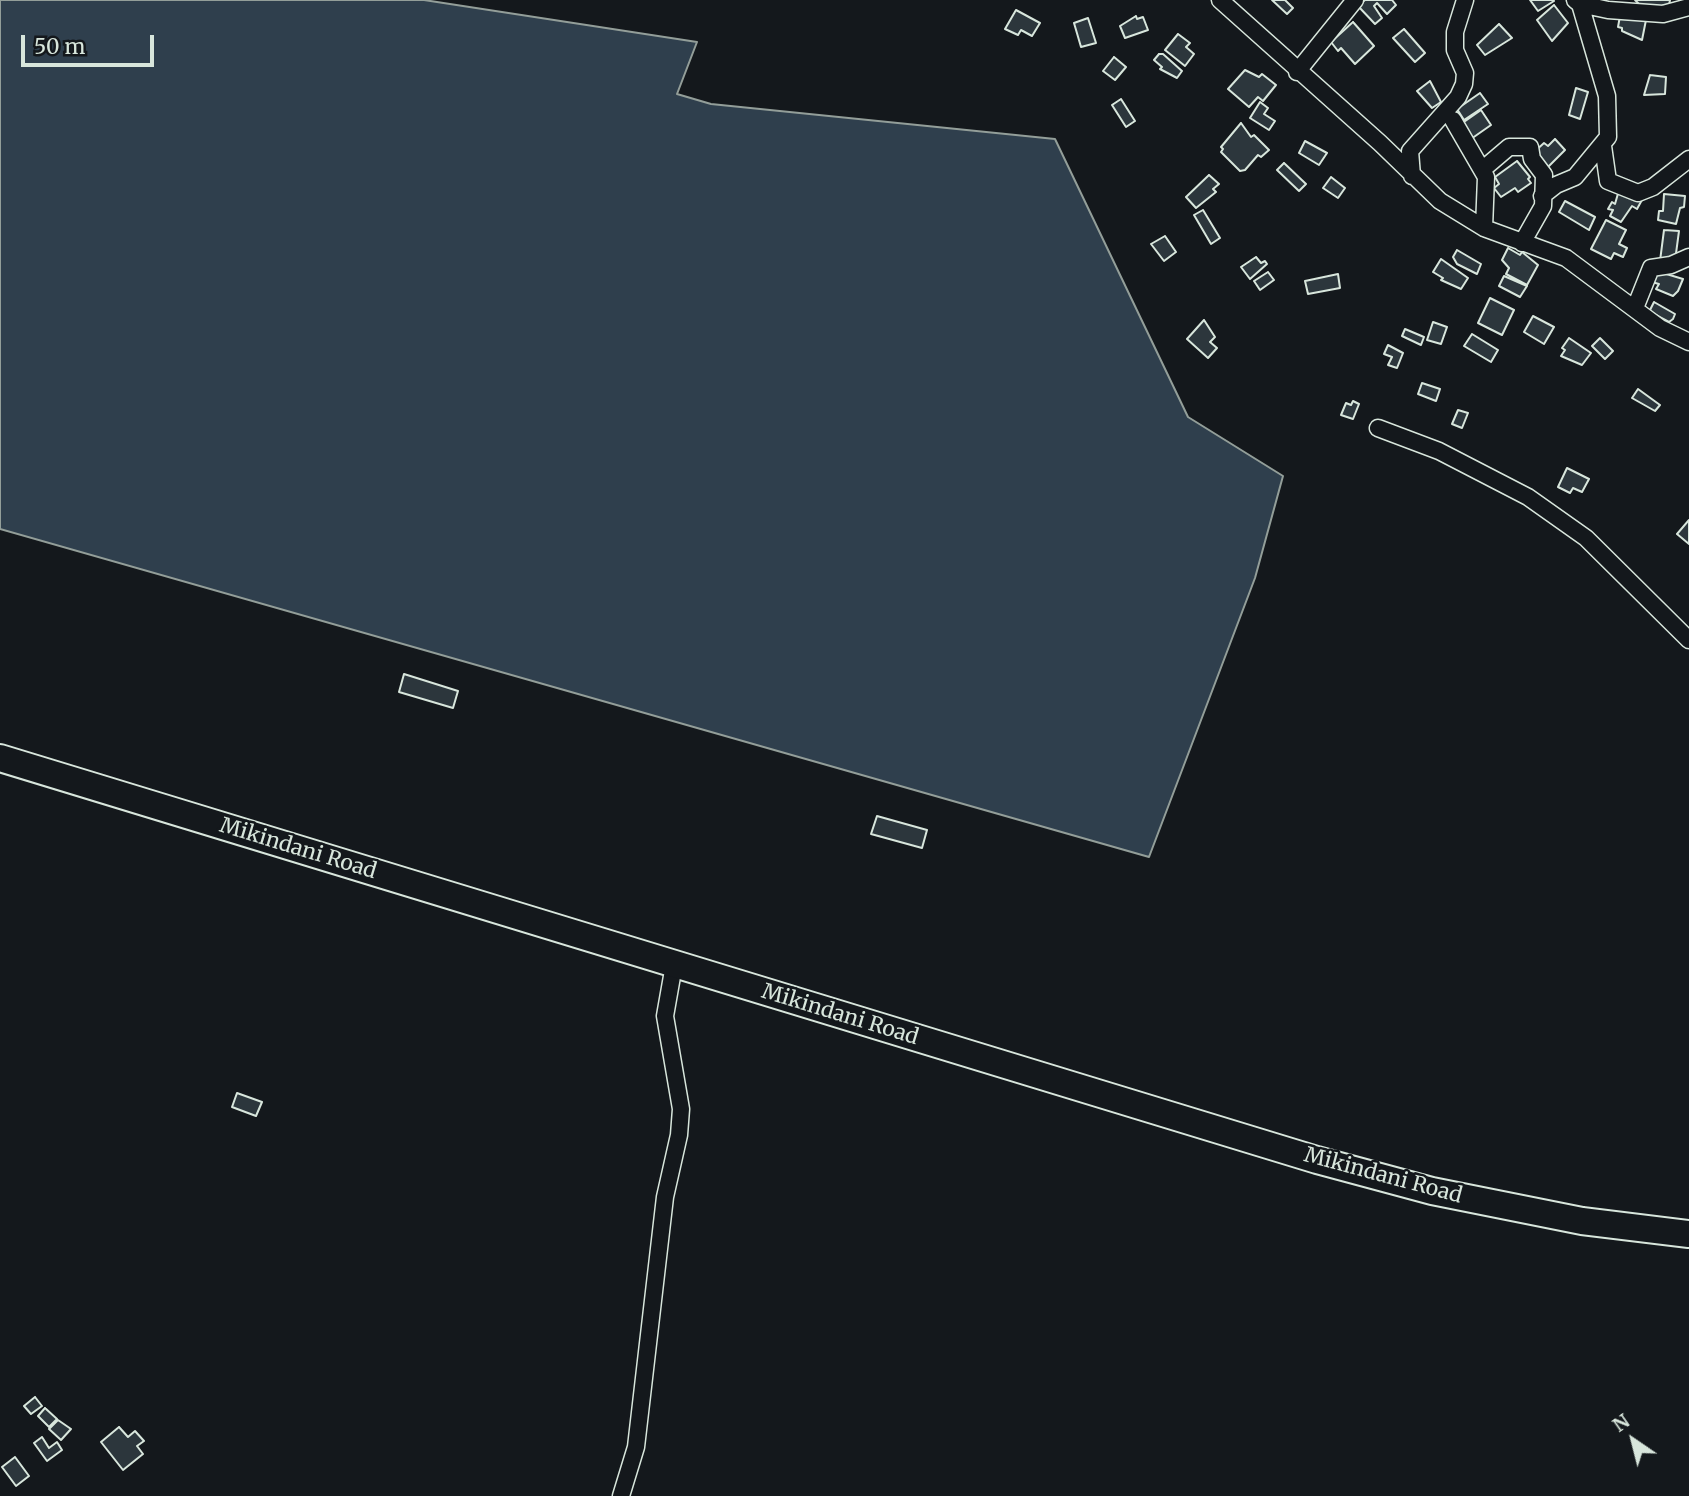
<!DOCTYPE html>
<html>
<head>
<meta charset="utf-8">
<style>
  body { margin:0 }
  #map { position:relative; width:1689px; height:1496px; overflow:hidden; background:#14181c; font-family:Merriweather,serif }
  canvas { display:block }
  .north { position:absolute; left:1598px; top:1405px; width:70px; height:70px; -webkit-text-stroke:5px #14181c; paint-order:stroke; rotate:325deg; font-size:19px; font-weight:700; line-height:28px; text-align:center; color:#d8e6dc }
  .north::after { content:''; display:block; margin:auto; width:24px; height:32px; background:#d8e6dc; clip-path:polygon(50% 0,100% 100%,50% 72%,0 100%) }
  .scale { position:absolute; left:21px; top:35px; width:133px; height:32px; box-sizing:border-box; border:4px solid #d8e6dc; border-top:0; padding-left:9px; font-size:21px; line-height:24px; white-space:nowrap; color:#d8e6dc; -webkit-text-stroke:5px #14181c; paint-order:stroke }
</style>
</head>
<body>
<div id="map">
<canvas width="1689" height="1496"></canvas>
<div class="north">N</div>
<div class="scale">50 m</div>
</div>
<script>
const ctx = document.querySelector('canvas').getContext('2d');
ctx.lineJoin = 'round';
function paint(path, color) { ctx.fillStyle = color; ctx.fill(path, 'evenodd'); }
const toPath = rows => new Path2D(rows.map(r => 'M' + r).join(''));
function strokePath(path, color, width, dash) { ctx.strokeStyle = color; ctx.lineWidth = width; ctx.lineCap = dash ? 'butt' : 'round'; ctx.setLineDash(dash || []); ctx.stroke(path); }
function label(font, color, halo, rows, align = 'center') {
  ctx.font = font + ' Merriweather,serif'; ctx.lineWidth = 5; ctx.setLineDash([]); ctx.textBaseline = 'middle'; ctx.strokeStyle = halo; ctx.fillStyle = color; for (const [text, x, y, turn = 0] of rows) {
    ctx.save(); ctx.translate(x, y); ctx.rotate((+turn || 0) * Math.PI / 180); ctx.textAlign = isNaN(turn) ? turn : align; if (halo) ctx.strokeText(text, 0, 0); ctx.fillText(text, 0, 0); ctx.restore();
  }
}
const water = toPath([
  [0,0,424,0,697,42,677,94,711,104,1055,139,1188,417,1283,476,1255,578,1149,857,0,529,0,0]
]);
paint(water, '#2f3f4d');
strokePath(water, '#939e99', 2);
const building = toPath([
  [1272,0,1285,0,1293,8,1287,14,1272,0],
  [1365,0,1392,0,1396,5,1387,14,1377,3,1374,6,1382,18,1375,24,1358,6,1365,0],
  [1530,0,1553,0,1554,1,1538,11,1530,0],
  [1635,0,1670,0,1668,11,1641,6,1635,0],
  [1554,5,1568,23,1552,41,1537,20,1554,5],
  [1016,10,1040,23,1032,36,1021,30,1018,35,1005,29,1016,10],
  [1136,16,1137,19,1143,17,1148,30,1125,38,1120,26,1136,16],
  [1620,16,1646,20,1642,40,1622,31,1622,28,1618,27,1620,16],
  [1088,18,1096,43,1081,47,1074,23,1088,18],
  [1353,22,1374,46,1355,64,1341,48,1338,51,1331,42,1353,22],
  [1499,24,1512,38,1485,55,1477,45,1499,24],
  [1404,29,1425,53,1415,62,1393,38,1404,29],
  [1178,34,1190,43,1186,47,1194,54,1185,66,1165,50,1178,34],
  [1159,54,1163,54,1182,71,1177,78,1160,69,1162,67,1154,60,1159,54],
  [1114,57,1126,67,1115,80,1103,71,1114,57],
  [1245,70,1259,77,1262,74,1276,85,1263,101,1258,97,1249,107,1228,89,1245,70],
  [1650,75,1666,77,1665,94,1644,95,1650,75],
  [1430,81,1441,102,1432,108,1417,91,1430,81],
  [1576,88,1588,92,1580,119,1569,115,1576,88],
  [1480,93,1488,104,1464,120,1457,109,1480,93],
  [1121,99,1135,121,1126,127,1112,105,1121,99],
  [1260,102,1268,108,1264,114,1275,121,1269,130,1250,118,1260,102],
  [1481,110,1491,125,1471,139,1461,124,1481,110],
  [1241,123,1251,137,1254,135,1269,150,1261,157,1258,155,1245,170,1240,171,1221,152,1223,149,1221,147,1241,123],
  [1555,139,1565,150,1546,169,1533,153,1544,143,1548,146,1555,139],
  [1305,141,1327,153,1319,165,1299,153,1305,141],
  [1517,161,1530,177,1528,179,1531,183,1518,192,1515,188,1501,197,1494,188,1499,184,1495,177,1517,161],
  [1284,163,1306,184,1299,191,1277,170,1284,163],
  [1209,175,1219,184,1213,189,1216,192,1196,208,1186,197,1209,175],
  [1331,177,1345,188,1338,198,1323,188,1331,177],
  [1619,190,1643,198,1637,209,1632,206,1621,222,1610,216,1613,210,1608,209,1612,202,1615,204,1619,190],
  [1664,194,1685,196,1684,207,1680,208,1676,224,1658,220,1659,211,1663,211,1664,194],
  [1565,201,1595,217,1589,230,1559,212,1565,201],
  [1203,210,1220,238,1211,244,1194,215,1203,210],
  [1606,220,1626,230,1619,244,1627,248,1623,257,1614,253,1611,259,1591,249,1606,220],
  [1664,230,1679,231,1675,261,1660,261,1664,230],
  [1165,236,1176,252,1164,261,1151,244,1165,236],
  [1508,248,1520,255,1522,252,1538,265,1527,285,1506,274,1509,268,1502,260,1508,248],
  [1457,250,1481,264,1477,274,1457,264,1453,257,1457,250],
  [1256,257,1261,263,1265,261,1267,264,1250,279,1241,267,1256,257],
  [1441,259,1468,278,1461,289,1441,280,1443,278,1433,272,1441,259],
  [1653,270,1683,279,1678,291,1673,296,1656,289,1659,284,1648,281,1653,270],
  [1268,272,1274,280,1260,290,1254,281,1268,272],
  [1338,274,1340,288,1308,294,1305,281,1338,274],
  [1504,276,1527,286,1520,297,1499,286,1504,276],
  [1490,298,1514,310,1502,335,1478,323,1490,298],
  [1654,302,1675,314,1673,319,1669,322,1652,313,1650,310,1654,302],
  [1533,316,1554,327,1544,344,1524,332,1533,316],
  [1204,320,1215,337,1210,342,1217,348,1208,358,1187,339,1204,320],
  [1433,322,1447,327,1441,344,1427,340,1433,322],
  [1405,329,1424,337,1421,345,1402,336,1405,329],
  [1472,334,1498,350,1491,362,1464,346,1472,334],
  [1569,338,1591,353,1582,365,1561,356,1565,350,1562,348,1569,338],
  [1600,338,1613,351,1605,359,1592,346,1600,338],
  [1388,345,1403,353,1397,368,1388,365,1392,357,1384,354,1388,345],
  [1422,383,1440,389,1436,401,1418,394,1422,383],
  [1638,389,1660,405,1655,411,1632,398,1638,389],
  [1353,401,1359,404,1353,419,1341,415,1346,403,1351,405,1353,401],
  [1458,410,1468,413,1462,428,1452,424,1458,410],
  [1567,468,1589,479,1582,492,1573,488,1570,493,1558,487,1567,468],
  [1689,520,1689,544,1677,534,1689,520],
  [404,674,458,691,453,708,399,692,404,674],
  [877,816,927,830,922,848,871,834,877,816],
  [237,1093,262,1102,256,1116,232,1107,237,1093],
  [35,1397,42,1406,31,1414,24,1406,35,1397],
  [45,1408,57,1419,49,1427,38,1416,45,1408],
  [58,1420,71,1429,61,1440,49,1429,58,1420],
  [119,1427,128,1437,135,1431,144,1441,137,1446,143,1454,123,1470,101,1442,119,1427],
  [42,1437,49,1448,57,1442,62,1450,47,1461,34,1443,42,1437],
  [15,1457,29,1476,16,1486,2,1467,15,1457]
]);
paint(building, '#2c363c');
strokePath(building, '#d8e6dc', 2);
const minor = toPath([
  [1220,0,1380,143,1440,201,1484,228,1566,258,1660,328,1689,342],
  [1575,0,1580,4,1608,10,1663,14,1689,7],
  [1297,72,1355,0],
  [1453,120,1486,177,1484,228],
  [1603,146,1608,181,1638,193,1653,187,1689,159],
  [1482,170,1509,147,1530,147,1532,159,1544,175,1543,206,1522,243],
  [1412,176,1410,151,1458,97,1464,84,1465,73,1455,50,1455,32,1465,0],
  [1542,196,1556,185,1575,177,1608,137,1607,96,1580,4],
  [1635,308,1651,268,1671,265,1689,257],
  [1378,428,1439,451,1528,497,1586,538,1689,640],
  [621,1496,636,1447,665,1197,679,1135,681,1109,665,1016,674,965]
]);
const trunk = toPath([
  [0,758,1317,1160,1432,1191,1582,1221,1689,1234]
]);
strokePath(minor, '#d8e6dc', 19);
strokePath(trunk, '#d8e6dc', 30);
strokePath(minor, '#14181c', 16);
strokePath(trunk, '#14181c', 26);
label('21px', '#d8e6dc', '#14181c', [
  ["Mikindani Road",298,849,17],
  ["Mikindani Road",840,1015,17],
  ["Mikindani Road",1383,1176,15]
]);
</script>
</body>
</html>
